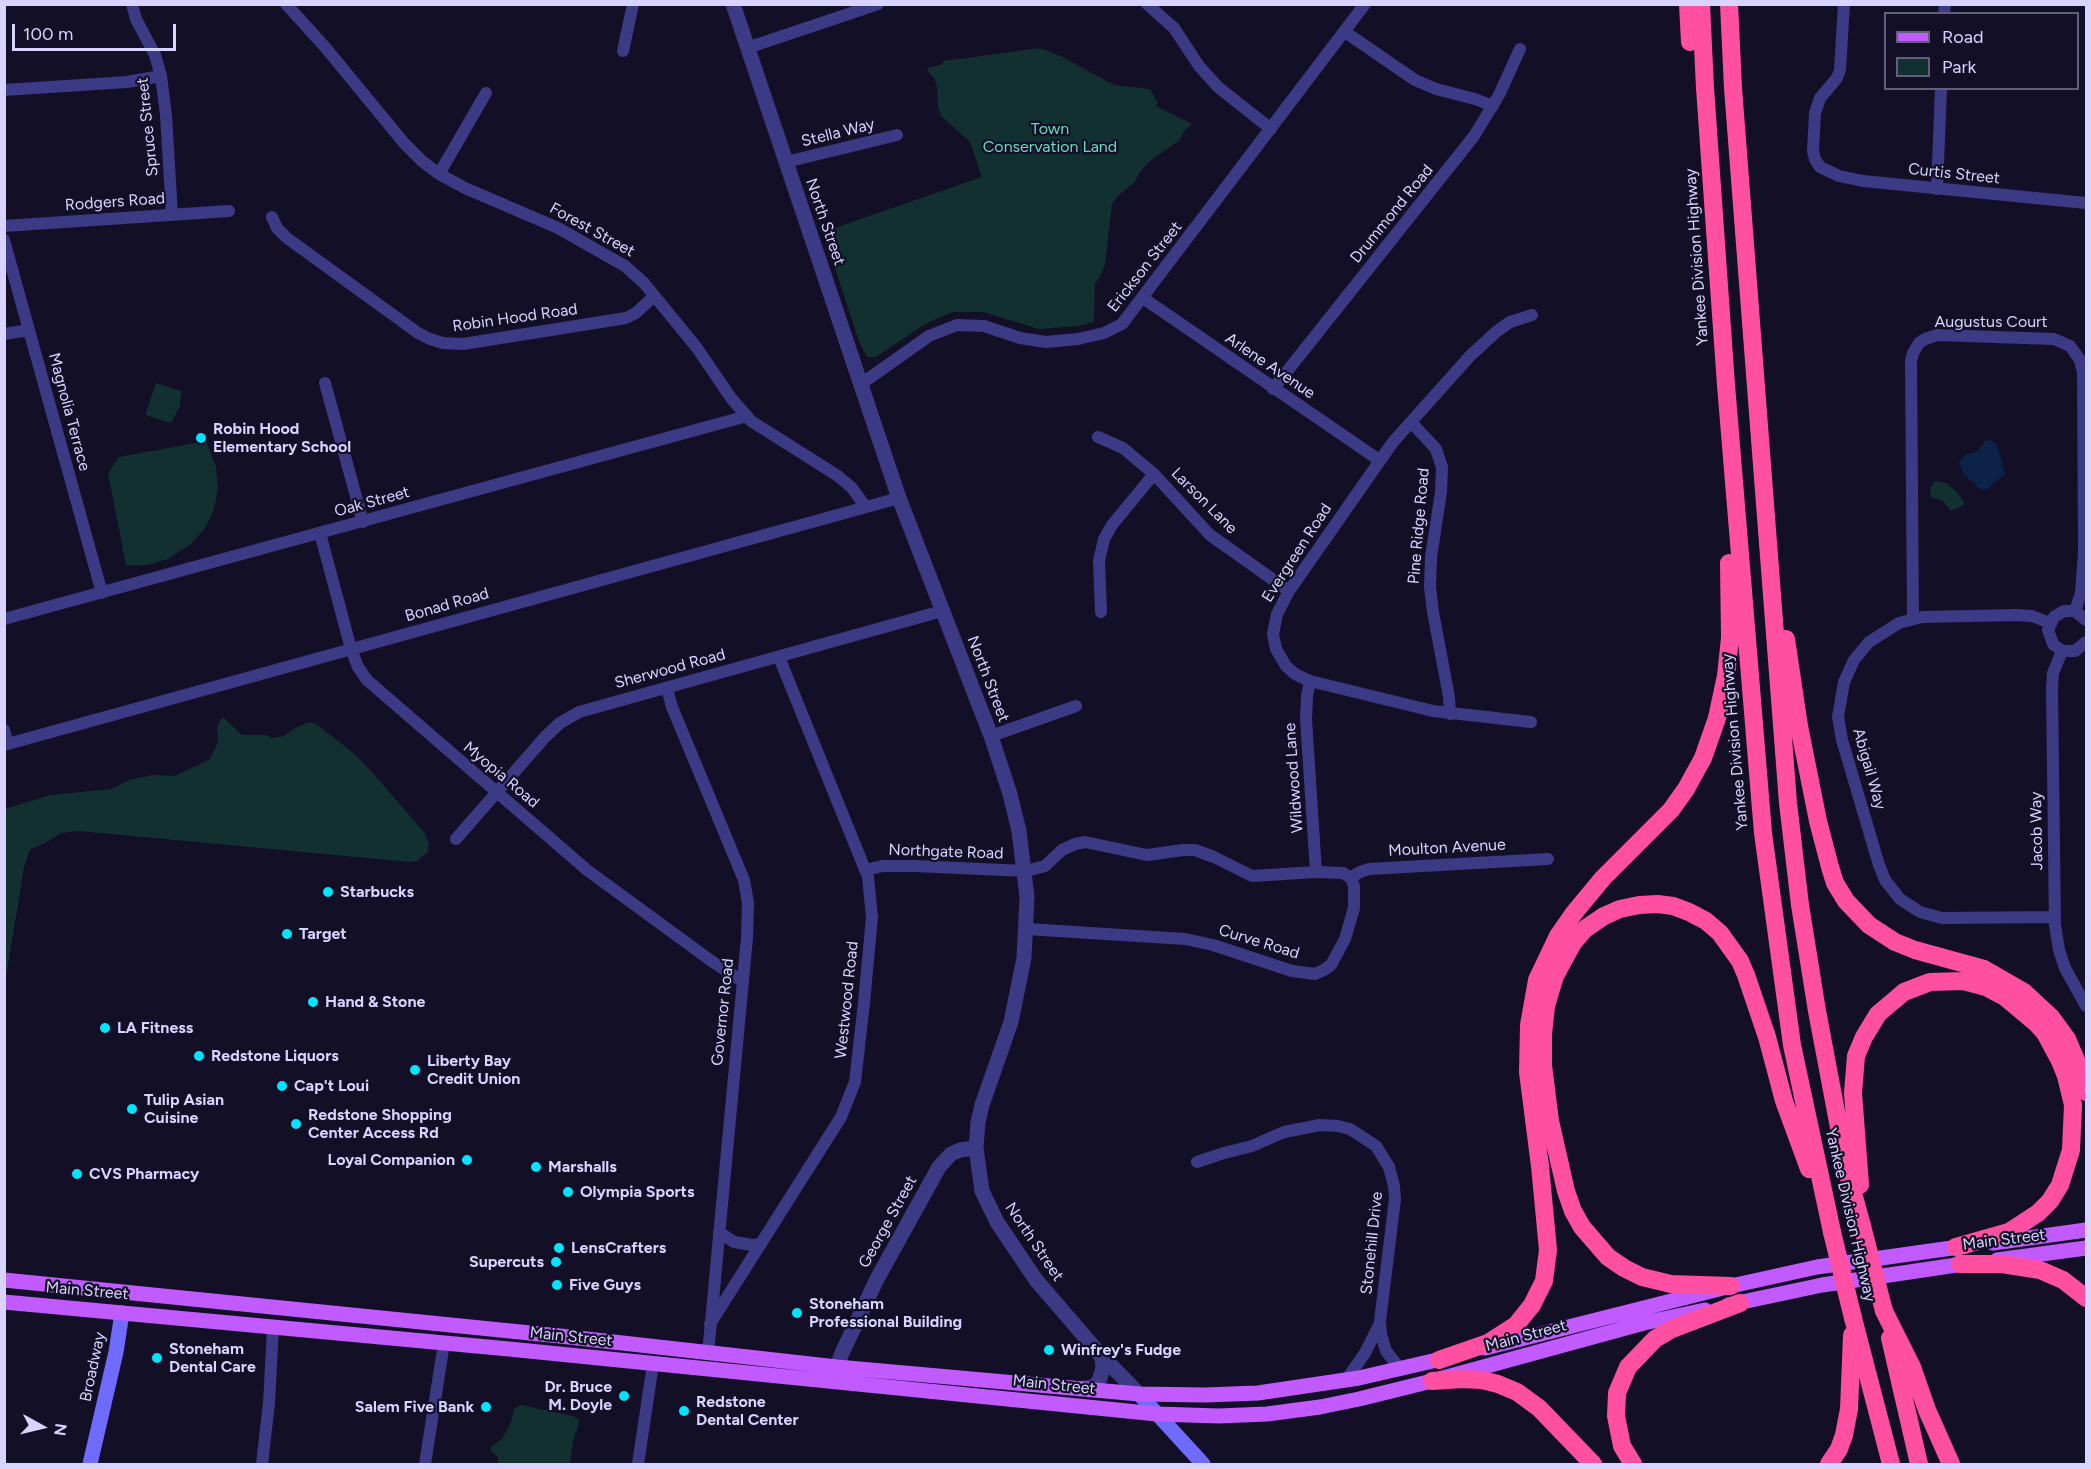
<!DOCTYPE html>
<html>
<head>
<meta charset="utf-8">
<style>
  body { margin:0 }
  #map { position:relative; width:2091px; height:1469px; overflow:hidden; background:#130f26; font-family:Figtree,sans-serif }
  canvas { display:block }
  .frame { position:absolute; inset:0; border:6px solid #d9d4ff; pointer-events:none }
  .legend { position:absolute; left:1884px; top:12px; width:195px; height:78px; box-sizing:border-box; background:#130f26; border:2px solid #625e7d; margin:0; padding:8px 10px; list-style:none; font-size:18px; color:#d9d4ff }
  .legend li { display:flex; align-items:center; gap:12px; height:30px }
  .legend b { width:30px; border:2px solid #625e7d }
  .north { position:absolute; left:12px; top:1397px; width:60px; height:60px; -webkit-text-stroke:4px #130f26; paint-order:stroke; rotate:98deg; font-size:16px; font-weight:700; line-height:24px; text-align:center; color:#d9d4ff }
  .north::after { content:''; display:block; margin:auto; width:21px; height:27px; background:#d9d4ff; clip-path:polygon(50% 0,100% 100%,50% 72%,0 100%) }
  .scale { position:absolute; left:12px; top:24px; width:164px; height:27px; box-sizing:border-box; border:3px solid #d9d4ff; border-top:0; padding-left:8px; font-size:18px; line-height:21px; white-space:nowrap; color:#d9d4ff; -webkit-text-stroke:4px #130f26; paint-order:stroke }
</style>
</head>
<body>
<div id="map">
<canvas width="2091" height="1469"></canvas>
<div class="frame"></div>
<ul class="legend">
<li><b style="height:8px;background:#c25bff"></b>Road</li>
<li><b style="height:16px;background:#12302f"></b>Park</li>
</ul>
<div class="north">N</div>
<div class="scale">100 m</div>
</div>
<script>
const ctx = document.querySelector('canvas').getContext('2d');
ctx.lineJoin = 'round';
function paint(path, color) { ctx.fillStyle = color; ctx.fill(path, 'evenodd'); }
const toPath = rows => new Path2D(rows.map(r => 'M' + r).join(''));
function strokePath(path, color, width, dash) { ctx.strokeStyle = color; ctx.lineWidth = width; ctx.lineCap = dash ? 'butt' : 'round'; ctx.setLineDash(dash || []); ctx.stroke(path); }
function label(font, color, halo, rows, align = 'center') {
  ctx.font = font + ' Figtree,sans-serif'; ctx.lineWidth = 4.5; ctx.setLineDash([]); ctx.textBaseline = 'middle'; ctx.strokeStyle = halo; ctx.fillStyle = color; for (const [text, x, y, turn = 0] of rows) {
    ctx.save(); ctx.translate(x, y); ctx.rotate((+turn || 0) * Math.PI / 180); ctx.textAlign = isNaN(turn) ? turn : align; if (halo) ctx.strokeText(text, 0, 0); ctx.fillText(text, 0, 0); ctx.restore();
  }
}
paint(toPath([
  [1040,48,1063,57,1114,85,1150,89,1158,103,1156,106,1192,124,1184,131,1179,141,1151,160,1140,172,1134,183,1118,196,1112,204,1105,264,1100,277,1095,284,1094,322,1078,326,1039,329,983,312,953,312,925,324,876,357,868,357,864,352,859,341,823,232,982,177,970,142,941,116,938,107,937,87,934,78,927,71,928,68,943,64,943,61],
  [156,383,181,391,180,406,171,423,145,415],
  [206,441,216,467,218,488,214,509,205,528,191,544,168,559,147,565,126,565,108,473,119,457],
  [1935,481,1946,483,1956,491,1964,502,1964,505,1951,511,1942,500,1933,498,1930,495,1931,487],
  [223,717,242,735,266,735,272,738,284,736,295,728,309,722,316,724,356,755,379,780,424,832,429,844,428,852,417,861,410,862,79,831,61,833,45,843,31,849,29,852,24,867,5,983,5,809,50,795,111,789,129,780,153,775,175,776,210,759,218,742,217,726],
  [521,1405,573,1416,580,1420,573,1441,570,1464,499,1464,497,1456,491,1451,491,1447,502,1439,511,1422,514,1409]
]), '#12302f');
paint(toPath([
  [1991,440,1997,445,2005,474,1987,489,1981,490,1964,474,1959,462,1965,455,1978,451,1985,441]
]), '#0c2248');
strokePath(toPath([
  [132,4,136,19,155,55,161,76,166,115,172,215],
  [286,4,325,47,404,143,422,161,439,174,465,188,558,228,625,266,644,283,666,310,697,348,731,398,751,421,838,476,852,488,865,506],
  [1147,4,1174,28,1199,66,1218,87,1271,129],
  [1844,4,1840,70,1837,78,1820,98,1815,113,1813,151,1815,159,1820,167,1839,176,1863,181,2086,203],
  [1944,14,1945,4],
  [1345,32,1415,80,1436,89,1475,99,1493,106],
  [747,48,878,4],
  [623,51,633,4],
  [4,90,127,82,161,76],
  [786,162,897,135],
  [439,174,486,93],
  [1937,189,1941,88],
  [272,217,277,228,287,238,418,333,430,339,443,343,463,344,626,318,636,313,654,296],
  [4,226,229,211],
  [4,240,102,593],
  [1143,298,1379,460],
  [4,334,29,330],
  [325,383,363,522],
  [861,384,929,336,957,325,984,326,1020,338,1046,342,1078,339,1104,333,1122,324,1365,4],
  [1273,389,1474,136,1499,95,1520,49],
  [1411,422,1436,449,1442,467,1441,492,1431,557,1430,587,1433,612,1449,697,1450,714],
  [1098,437,1123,448,1154,474],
  [320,533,351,649,358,667,367,680,587,870,710,960,742,981],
  [1101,612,1099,561,1104,539,1112,525,1154,474,1210,535,1289,591],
  [4,619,747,416],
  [1913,619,1911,361,1913,353,1919,343,1925,339,1937,335,2054,339,2070,346,2080,360,2083,372,2084,552,2081,593,2075,611],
  [2086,620,2075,611,2064,611,2054,617,2048,630,2053,644,2062,651,2075,651,2086,642],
  [2050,623,2032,616,2016,615,1922,617,1899,623,1869,642,1854,660,1844,682,1838,717,1842,740,1879,865,1885,880,1900,899,1920,912,1942,918,2055,917],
  [2062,651,2053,673,2052,688,2055,925,2059,950,2065,968,2086,1006],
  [1310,681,1307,696,1306,719,1316,872],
  [667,688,672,707,744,880,748,903,747,938,708,1354],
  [1531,722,1433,711,1310,681,1295,674,1286,666,1276,649,1273,634,1277,614,1289,591,1393,442,1470,356,1496,332,1510,322,1532,315],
  [4,730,8,744],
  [991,736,1076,706],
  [4,745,899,498],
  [456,839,545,737,560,723,579,712,942,611],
  [866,870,882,866,915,866,1026,871,1045,866,1062,850,1075,844,1085,842,1147,855,1183,850,1195,850,1214,857,1252,876,1316,872,1343,873,1351,878,1354,886,1354,908,1345,939,1331,965,1324,970,1315,974,1292,971,1213,945,1185,939,1027,929],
  [1350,878,1360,872,1369,869,1548,859],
  [1197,1162,1224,1153,1252,1146,1284,1132,1320,1125,1338,1126,1350,1129,1376,1146,1389,1167,1394,1186,1395,1199,1380,1321,1381,1334,1386,1351,1401,1370],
  [719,1232,734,1242,752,1245,761,1244],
  [710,1324,841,1117,855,1082,864,1003,872,917,868,877,779,657],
  [1346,1380,1365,1353,1380,1323],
  [262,1464,269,1403,273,1328],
  [425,1464,444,1343],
  [638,1464,653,1364]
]), '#3d3a85', 12);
strokePath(toPath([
  [733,4,899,498,991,736,1010,794,1019,831,1027,897,1024,958,1011,1022,982,1105,978,1122,976,1148,982,1191,997,1222,1036,1280,1098,1352,1139,1394],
  [837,1367,842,1353,877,1279,939,1167,951,1154,960,1150,976,1148],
  [1079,1389,1093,1387,1099,1381,1103,1368,1102,1358,1098,1352]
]), '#3d3a85', 15);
strokePath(toPath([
  [1139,1394,1203,1464],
  [90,1464,116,1352,122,1313]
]), '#6f6bff', 15);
strokePath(toPath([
  [1993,1243,2086,1230],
  [1997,1260,2086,1248],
  [4,1280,560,1336,837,1367,1139,1394,1205,1395,1258,1393,1359,1378,1450,1357],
  [4,1302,509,1349,1157,1414,1219,1416,1267,1414,1320,1407,1359,1399,1432,1381,1644,1323,1705,1310],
  [1728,1305,1822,1285,1970,1263],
  [1485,1348,1731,1286,1817,1267,1966,1246]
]), '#c25bff', 15);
strokePath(toPath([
  [1688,4,1690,42],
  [1701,4,1705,88,1726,385,1763,833,1792,1045,1832,1232],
  [1729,4,1733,88,1788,803,1800,905,1817,1011,1848,1175,1862,1226],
  [1786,639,1799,726,1818,821,1830,867,1835,883,1846,901,1869,925,1895,942,1915,950,1984,969,2024,992,2051,1017,2067,1039,2082,1074,2086,1092],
  [1860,1185,1853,1093,1855,1068,1856,1056,1864,1037,1878,1014,1904,992,1930,982,1963,981,1986,987,2005,997,2036,1023,2045,1033,2060,1061,2066,1076,2073,1105,2071,1150,2060,1185,2050,1201,2038,1213,2009,1232,1956,1247],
  [1960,1264,2002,1264,2040,1270,2063,1280,2086,1298],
  [1731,1286,1671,1284,1642,1277,1624,1268,1608,1257,1582,1227,1573,1211,1566,1191,1550,1121,1543,1065,1543,1034,1546,1006,1555,976,1573,943,1585,929,1604,916,1620,909,1639,905,1658,904,1673,906,1689,912,1706,921,1720,933,1740,961,1746,975,1767,1037,1784,1101,1809,1169],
  [1884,1311,1912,1367,1927,1410,1951,1464],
  [1853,1318,1891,1464],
  [1890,1338,1919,1464],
  [1439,1360,1488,1343,1516,1325,1532,1305,1544,1281,1548,1250,1540,1166,1528,1072,1529,1025,1537,980,1558,936,1574,913,1603,878,1671,810,1686,789,1703,758,1717,718,1726,676,1730,638,1729,563],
  [1432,1381,1462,1379,1482,1380,1498,1384,1517,1392,1539,1408,1593,1464],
  [1633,1464,1622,1446,1616,1416,1617,1393,1628,1367,1655,1339,1672,1329,1740,1303],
  [1829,1464,1839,1449,1844,1435,1849,1409,1852,1335]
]), '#ff4fa3', 18);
strokePath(toPath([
  [1862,1226,1884,1311],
  [1832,1232,1853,1318]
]), '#ff4fa3', 18);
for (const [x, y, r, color] of [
  [201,438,6,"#00e5ff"],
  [328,892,6,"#00e5ff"],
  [287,934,6,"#00e5ff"],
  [313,1002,6,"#00e5ff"],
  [105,1028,6,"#00e5ff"],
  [199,1056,6,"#00e5ff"],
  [415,1070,6,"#00e5ff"],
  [282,1086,6,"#00e5ff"],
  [132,1109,6,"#00e5ff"],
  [296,1124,6,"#00e5ff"],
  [467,1160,6,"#00e5ff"],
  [536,1167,6,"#00e5ff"],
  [77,1174,6,"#00e5ff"],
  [568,1192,6,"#00e5ff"],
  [559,1248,6,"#00e5ff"],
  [556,1262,6,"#00e5ff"],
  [557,1285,6,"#00e5ff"],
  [797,1313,6,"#00e5ff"],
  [1049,1350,6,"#00e5ff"],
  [157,1358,6,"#00e5ff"],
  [624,1396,6,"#00e5ff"],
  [486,1407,6,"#00e5ff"],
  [684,1411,6,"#00e5ff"]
]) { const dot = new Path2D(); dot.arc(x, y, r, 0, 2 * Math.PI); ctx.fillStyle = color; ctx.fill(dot); strokePath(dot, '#130f26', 2); }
label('16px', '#d9d4ff', '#130f26', [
  ["Spruce Street",148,127,-96],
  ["Stella Way",838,133,-14],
  ["Curtis Street",1954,174,6],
  ["Rodgers Road",115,202,-4],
  ["Drummond Road",1392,214,-51],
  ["North Street",825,222,71],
  ["Forest Street",592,230,29],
  ["Yankee Division Highway",1697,257,-94],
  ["Erickson Street",1145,267,-52],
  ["Robin Hood Road",515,318,-8],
  ["Augustus Court",1991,322],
  ["Arlene Avenue",1270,366,34],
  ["Magnolia Terrace",69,412,75],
  ["Larson Lane",1204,501,45],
  ["Oak Street",372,502,-15],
  ["Pine Ridge Road",1419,526,-85],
  ["Evergreen Road",1297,553,-57],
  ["Bonad Road",447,605,-16],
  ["Sherwood Road",670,669,-15],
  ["North Street",988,679,69],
  ["Yankee Division Highway",1735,742,-95],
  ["Abigail Way",1869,769,74],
  ["Myopia Road",501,775,40],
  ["Wildwood Lane",1294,778,-94],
  ["Jacob Way",2037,831,-91],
  ["Moulton Avenue",1447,848,-3],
  ["Northgate Road",946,852,2],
  ["Curve Road",1259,942,17],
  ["Westwood Road",847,1000,-84],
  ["Governor Road",723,1012,-84],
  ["Yankee Division Highway",1850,1215,77],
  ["George Street",888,1222,-61],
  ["Main Street",2004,1240,-7],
  ["North Street",1034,1242,56],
  ["Stonehill Drive",1372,1243,-84],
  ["Main Street",87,1291,5],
  ["Main Street",1526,1336,-15],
  ["Main Street",571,1337,6],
  ["Broadway",93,1367,-78],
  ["Main Street",1054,1385,6]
]);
label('16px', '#5fe0c0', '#130f26', [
  ["Town",1050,129],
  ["Conservation Land",1050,147]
]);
label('bold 16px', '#d9d4ff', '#130f26', [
  ["Robin Hood",213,429],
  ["Elementary School",213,447],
  ["Starbucks",340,892],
  ["Target",299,934],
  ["Hand & Stone",325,1002],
  ["LA Fitness",117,1028],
  ["Redstone Liquors",211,1056],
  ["Liberty Bay",427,1061],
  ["Credit Union",427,1079],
  ["Cap't Loui",294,1086],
  ["Tulip Asian",144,1100],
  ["Cuisine",144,1118],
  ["Redstone Shopping",308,1115],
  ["Center Access Rd",308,1133],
  ["Loyal Companion",455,1160,"right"],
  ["Marshalls",548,1167],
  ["CVS Pharmacy",89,1174],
  ["Olympia Sports",580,1192],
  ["LensCrafters",571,1248],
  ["Supercuts",544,1262,"right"],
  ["Five Guys",569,1285],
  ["Stoneham",809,1304],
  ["Professional Building",809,1322],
  ["Stoneham",169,1349],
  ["Dental Care",169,1367],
  ["Winfrey's Fudge",1061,1350],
  ["Dr. Bruce",612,1387,"right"],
  ["M. Doyle",612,1405,"right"],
  ["Redstone",696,1402],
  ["Dental Center",696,1420],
  ["Salem Five Bank",474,1407,"right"]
], 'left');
</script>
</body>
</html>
